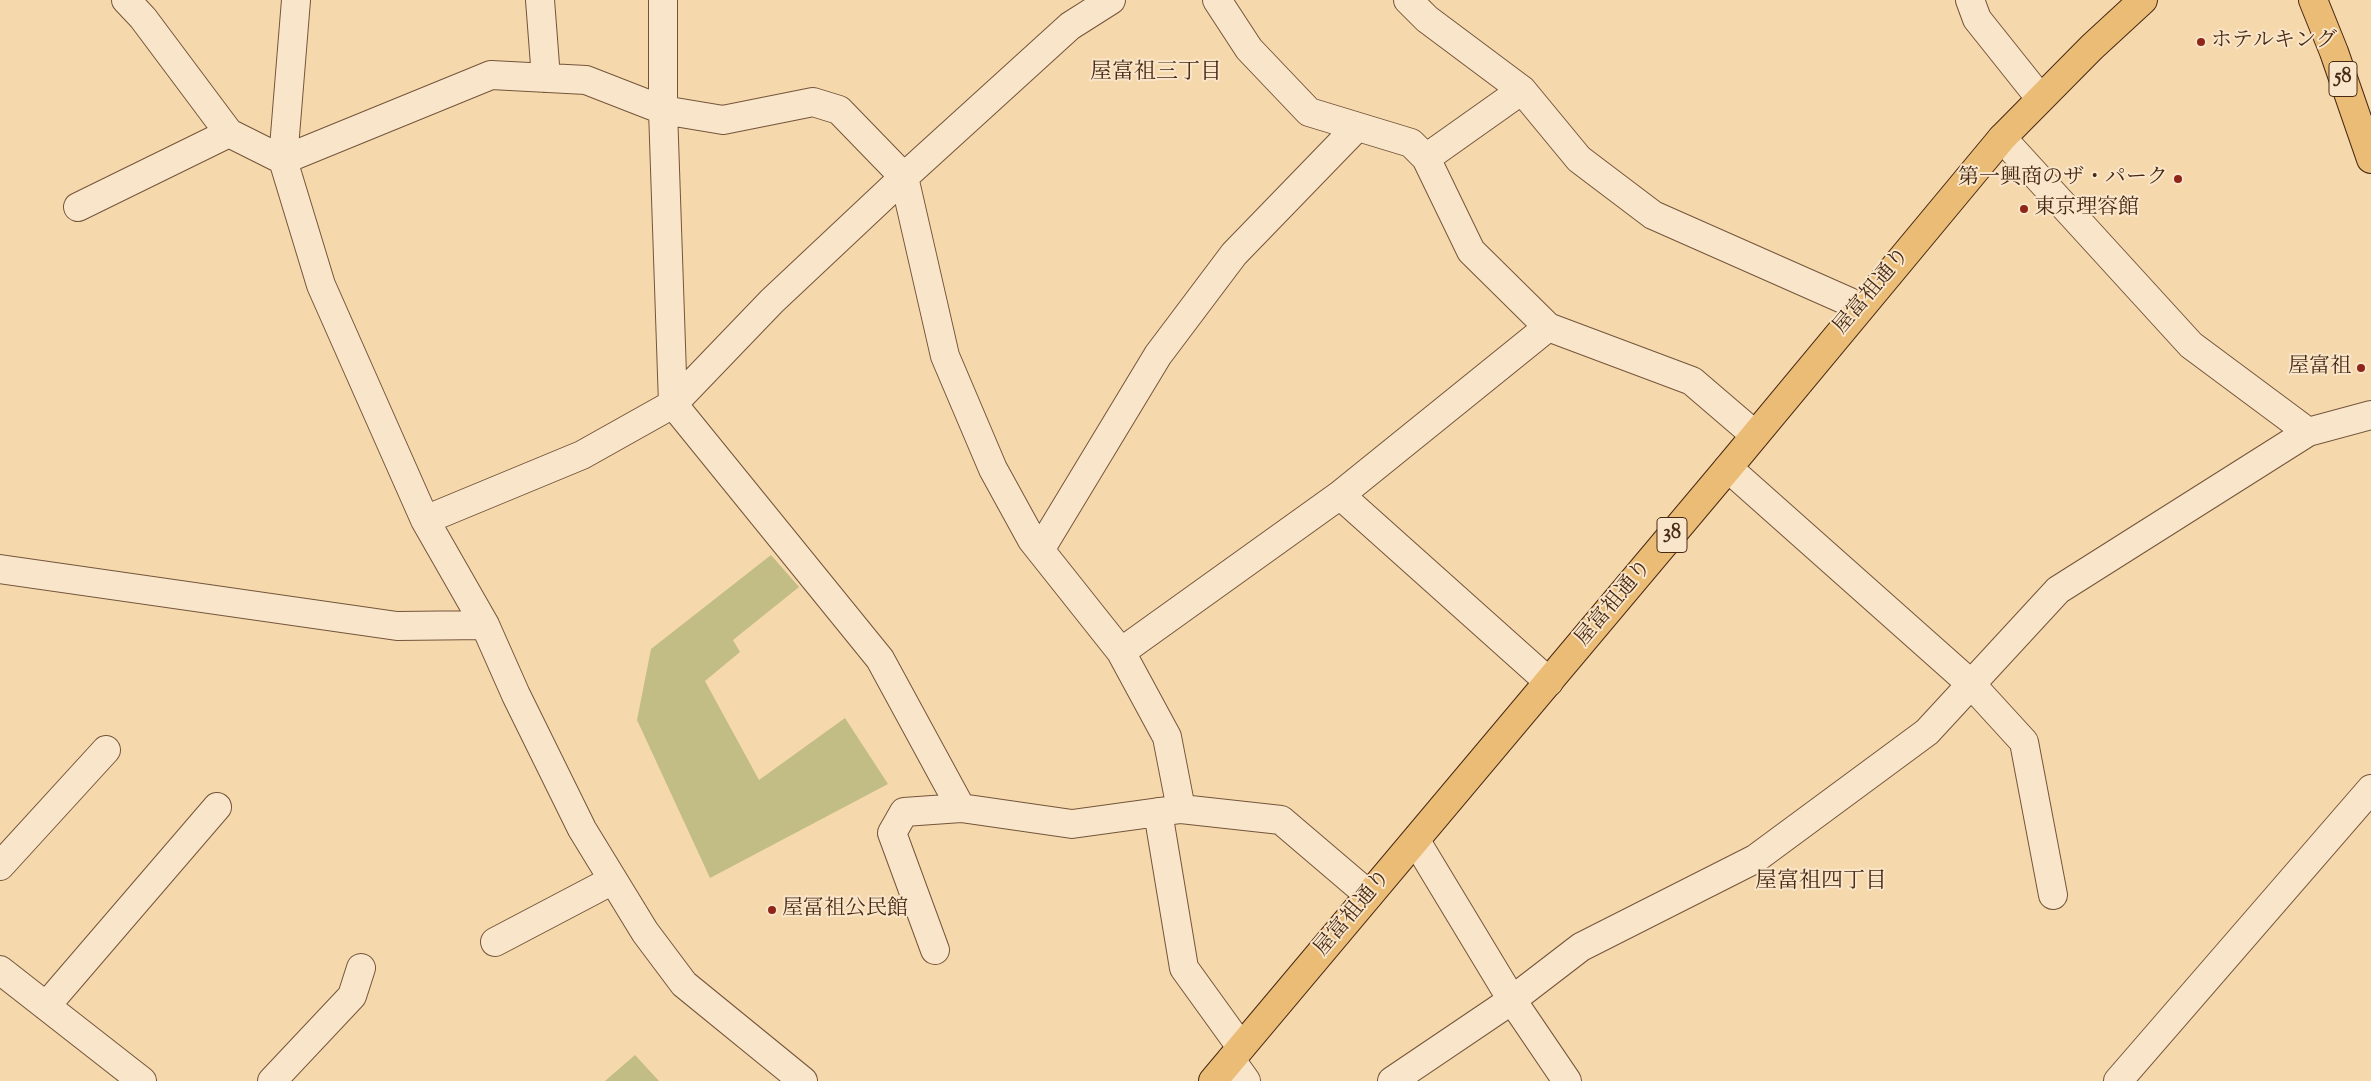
<!DOCTYPE html>
<html>
<head>
<meta charset="utf-8">
<style>
  body { margin:0 }
  canvas { display:block; background:#f6d8ad }
</style>
</head>
<body>
<canvas width="2371" height="1081"></canvas>
<script>
const ctx = document.querySelector('canvas').getContext('2d');
ctx.lineJoin = 'round';
function paint(path, color) { ctx.fillStyle = color; ctx.fill(path, 'evenodd'); }
const toPath = rows => new Path2D(rows.map(r => 'M' + r).join(''));
function strokePath(path, color, width, dash) { ctx.strokeStyle = color; ctx.lineWidth = width; ctx.lineCap = dash ? 'butt' : 'round'; ctx.setLineDash(dash || []); ctx.stroke(path); }
function label(font, color, halo, rows, align = 'center') {
  ctx.font = font + ' "Sorts Mill Goudy","Noto Serif JP",serif'; ctx.lineWidth = 4; ctx.setLineDash([]); ctx.textBaseline = 'middle'; ctx.strokeStyle = halo; ctx.fillStyle = color; for (const [text, x, y, turn = 0] of rows) {
    ctx.save(); ctx.translate(x, y); ctx.rotate((+turn || 0) * Math.PI / 180); ctx.textAlign = isNaN(turn) ? turn : align; if (halo) ctx.strokeText(text, 0, 0); ctx.fillText(text, 0, 0); ctx.restore();
  }
}
paint(toPath([
  [771,555,799,587,733,640,740,652,705,681,759,780,845,718,888,784,710,878,637,720,651,649],
  [635,1055,659,1081,605,1081]
]), '#c2bd85');
const minor = toPath([
  [126,0,143,18,229,133,283,160,491,75,586,80,663,110,723,120,813,102,839,110,904,177,945,356,993,469,1032,540,1121,652,1167,737,1181,809],
  [296,0,283,160,321,285,425,520,485,625,516,695,582,829,645,932,684,984,803,1081],
  [540,0,546,78],
  [663,0,663,110,673,404,880,659,961,808,1072,824,1181,809,1281,820,1369,895],
  [1217,0,1249,49,1309,112,1411,143,1426,158,1471,251,1548,327,1692,381,1755,435],
  [1408,0,1427,19,1522,90,1579,159,1653,215,1861,307],
  [1970,0,1977,19,2040,98],
  [2002,138,2191,345,2308,432],
  [1426,158,1522,90],
  [78,207,229,133],
  [1728,468,1971,684,2024,742,2053,895],
  [1340,495,1549,682],
  [425,520,582,455,673,404,772,301,904,177,1070,26,1111,0],
  [1040,550,1158,355,1234,254,1357,127],
  [0,569,397,626,485,625],
  [1121,652,1340,495,1548,327],
  [1158,812,1184,968,1241,1047],
  [1416,841,1512,1000,1567,1081],
  [0,866,106,750],
  [495,942,613,880],
  [935,950,892,833,904,812,961,808],
  [0,970,142,1081],
  [46,1006,217,807],
  [1231,1060,1246,1081],
  [272,1081,352,996,361,968],
  [1392,1081,1512,1000,1581,947,1755,859,1927,732,2058,590,2308,432,2371,415],
  [2118,1081,2371,789]
]);
const major = toPath([
  [1213,1081,1728,468,2002,138,2092,47,2143,0]
]);
const highway = toPath([
  [2313,0,2334,52,2371,159]
]);
strokePath(minor, '#74553a', 30);
strokePath(major, '#482913', 30);
strokePath(highway, '#482913', 30);
strokePath(minor, '#f9e6ca', 28);
strokePath(major, '#ebbc76', 28);
strokePath(highway, '#ebbc76', 28);
for (const [x, y, r, color] of [
  [2201,42,5,"#8f2418"],
  [2178,179,5,"#8f2418"],
  [2024,209,5,"#8f2418"],
  [2361,368,5,"#8f2418"],
  [772,910,5,"#8f2418"]
]) { const dot = new Path2D(); dot.arc(x, y, r, 0, 2 * Math.PI); ctx.fillStyle = color; ctx.fill(dot); strokePath(dot, '#f9e6ca', 2); }
for (const [x, y, w] of [
  [2343,79,28],
  [1672,535,30]
]) { const box = new Path2D(); box.roundRect(x - w / 2, y - 17.5, w, 35, 4); ctx.fillStyle = '#f9e6ca'; ctx.fill(box); strokePath(box, '#482913', 1); }
label('bold 20px', '#482913', null, [
  ["58",2343,79],
  ["38",1672,535]
]);
label('21px', '#482913', '#f9e6ca', [
  ["ホテルキング",2211,42],
  ["第一興商のザ・パーク",2168,179,"right"],
  ["東京理容館",2034,209],
  ["屋富祖",2351,368,"right"],
  ["屋冨祖公民館",782,910]
], 'left');
label('21px', '#482913', '#f9e6ca', [
  ["屋富祖通り",1873,292,-50],
  ["屋富祖通り",1615,604,-50],
  ["屋富祖通り",1354,914,-50]
]);
label('22px', '#482913', '#f9e6ca', [
  ["屋富祖三丁目",1156,74],
  ["屋富祖四丁目",1821,883]
]);
</script>
</body>
</html>
